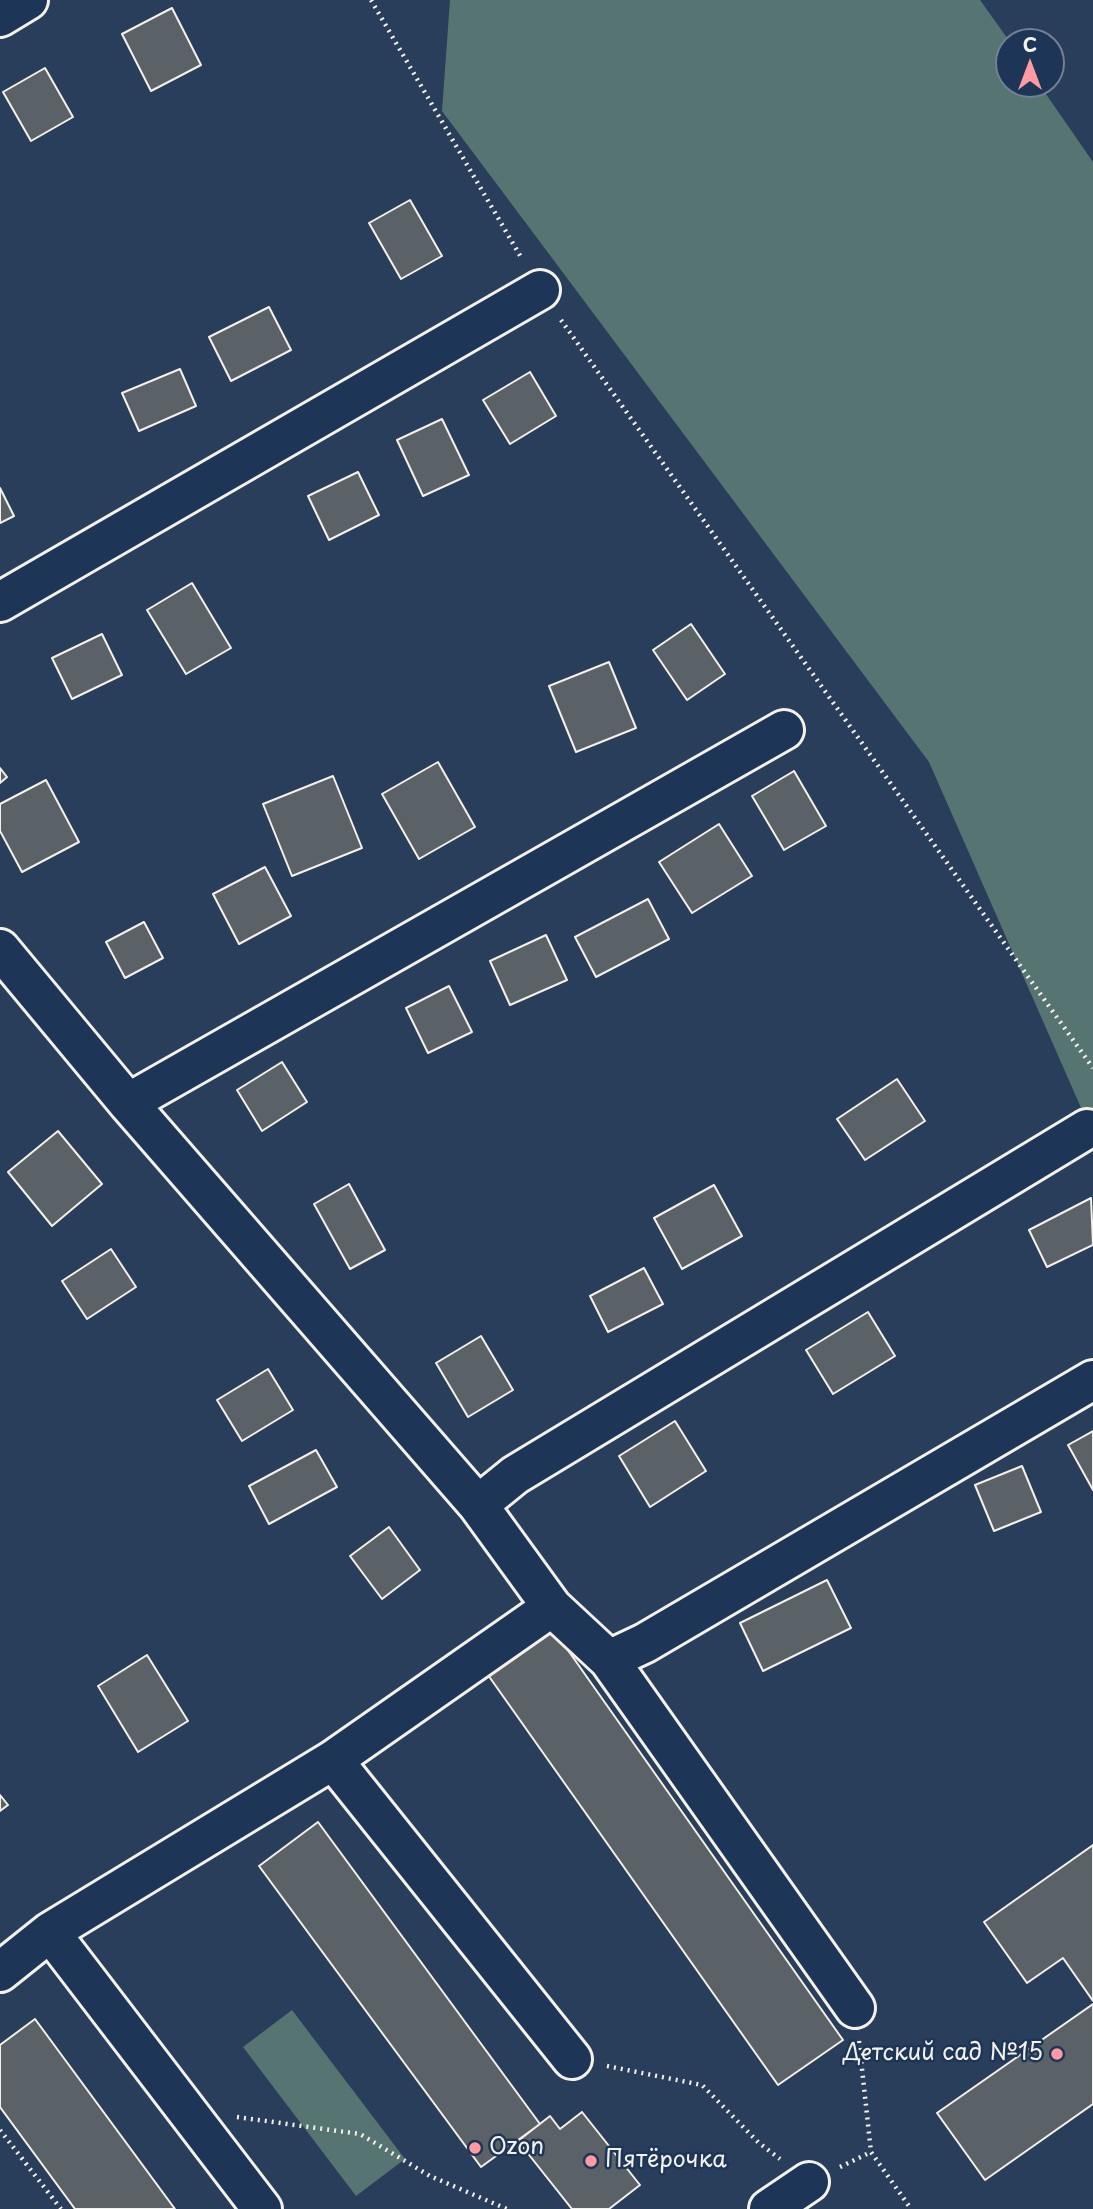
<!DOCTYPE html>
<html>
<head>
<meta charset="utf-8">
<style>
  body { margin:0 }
  #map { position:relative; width:1093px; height:2209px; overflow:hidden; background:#293e5a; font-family:"Playpen Sans",sans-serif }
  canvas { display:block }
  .north { position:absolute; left:995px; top:28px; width:70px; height:70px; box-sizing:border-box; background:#1d3557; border:2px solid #738091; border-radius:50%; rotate:0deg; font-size:19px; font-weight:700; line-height:28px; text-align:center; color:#f4f1e8 }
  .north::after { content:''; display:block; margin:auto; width:24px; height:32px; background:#ff9aa2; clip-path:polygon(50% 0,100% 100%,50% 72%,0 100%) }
</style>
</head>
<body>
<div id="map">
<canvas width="1093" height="2209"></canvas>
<div class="north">С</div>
</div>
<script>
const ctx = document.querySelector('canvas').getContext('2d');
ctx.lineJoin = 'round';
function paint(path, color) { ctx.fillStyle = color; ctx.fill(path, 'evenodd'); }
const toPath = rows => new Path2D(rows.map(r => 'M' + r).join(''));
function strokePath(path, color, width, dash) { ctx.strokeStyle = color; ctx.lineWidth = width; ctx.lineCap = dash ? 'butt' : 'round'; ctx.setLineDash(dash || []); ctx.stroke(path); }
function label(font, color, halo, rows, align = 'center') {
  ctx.font = font + ' "Playpen Sans",sans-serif'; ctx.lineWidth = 5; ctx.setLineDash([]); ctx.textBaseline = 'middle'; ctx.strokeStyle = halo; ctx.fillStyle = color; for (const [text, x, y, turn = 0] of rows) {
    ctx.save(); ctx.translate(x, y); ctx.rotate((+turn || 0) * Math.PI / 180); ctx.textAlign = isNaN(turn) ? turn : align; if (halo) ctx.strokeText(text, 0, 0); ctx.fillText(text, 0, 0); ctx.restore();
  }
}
paint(toPath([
  [450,0,980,0,1010,42,1009,84,1039,84,1093,162,1093,1135,929,762,442,111],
  [292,2010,405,2159,356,2196,243,2047]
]), '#567472');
const building = toPath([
  [172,8,201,65,151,91,122,34,172,8],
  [45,68,73,117,31,141,3,92,45,68],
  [410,200,442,256,401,279,369,223,410,200],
  [269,307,291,350,231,381,209,337,269,307],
  [180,369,196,406,139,431,122,393,180,369],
  [530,372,556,416,510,444,483,400,530,372],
  [442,419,469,475,423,496,397,440,442,419],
  [358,472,379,515,329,540,308,496,358,472],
  [0,488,14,516,0,523,0,488],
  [192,583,231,648,186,674,147,610,192,583],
  [691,624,725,674,687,700,653,650,691,624],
  [102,634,122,675,72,699,52,658,102,634],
  [609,662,636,728,576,752,549,686,609,662],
  [438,762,475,827,419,859,382,794,438,762],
  [0,768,7,777,0,783,0,768],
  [794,771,826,826,784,850,752,796,794,771],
  [333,776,362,848,292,876,263,804,333,776],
  [46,780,79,842,22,872,0,831,0,804,46,780],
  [719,824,752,876,692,913,659,862,719,824],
  [265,867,291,916,239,944,213,894,265,867],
  [648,899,669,939,596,977,575,937,648,899],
  [144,922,163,958,125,978,106,942,144,922],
  [546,935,567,980,510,1005,490,961,546,935],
  [449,986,472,1032,428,1053,406,1008,449,986],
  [282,1062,307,1102,262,1131,237,1090,282,1062],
  [897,1079,925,1121,865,1160,837,1119,897,1079],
  [58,1131,102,1184,52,1226,8,1172,58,1131],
  [349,1184,385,1250,350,1269,314,1204,349,1184],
  [714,1185,742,1236,682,1269,654,1218,714,1185],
  [1091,1198,1093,1245,1047,1267,1029,1230,1091,1198],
  [111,1249,136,1287,87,1319,62,1281,111,1249],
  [644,1268,663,1304,608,1332,590,1296,644,1268],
  [868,1312,895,1356,833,1394,806,1350,868,1312],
  [481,1336,513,1390,468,1417,436,1363,481,1336],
  [268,1369,293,1410,242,1441,217,1400,268,1369],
  [675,1421,706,1471,650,1507,619,1456,675,1421],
  [1093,1431,1093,1490,1068,1445,1093,1431],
  [316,1450,337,1487,269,1524,249,1486,316,1450],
  [1022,1466,1041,1512,994,1531,975,1485,1022,1466],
  [389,1527,420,1570,382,1599,350,1556,389,1527],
  [827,1580,851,1628,763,1671,740,1623,827,1580],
  [553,1629,843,2040,778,2085,488,1675,553,1629],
  [147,1655,188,1721,138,1752,98,1686,147,1655],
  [0,1795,8,1805,0,1811,0,1795],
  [318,1822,540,2124,481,2167,259,1866,318,1822],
  [1093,1845,1093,2001,1063,1958,1027,1983,984,1922,1093,1845],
  [1093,2004,1093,2104,985,2180,937,2113,1093,2004],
  [35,2019,175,2209,75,2209,0,2107,0,2045,35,2019],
  [582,2112,640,2185,609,2209,572,2209,518,2141,550,2116,560,2129,582,2112]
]);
paint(building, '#5b6267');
strokePath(building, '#f4f1e8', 2);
const minor = toPath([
  [0,17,28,0],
  [0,602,540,290],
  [0,949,128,1103,478,1505,552,1607,609,1660,855,2008],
  [128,1103,784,730],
  [478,1505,515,1475,1087,1129],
  [609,1660,645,1643,1093,1380],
  [333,1760,572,2059],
  [50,1932,262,2209],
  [0,1972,50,1932,333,1760,552,1607],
  [769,2209,809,2182]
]);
strokePath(minor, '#f4f1e8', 44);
strokePath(toPath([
  [371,0,522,259],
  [561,320,1093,1068],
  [859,2041,871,2152,911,2209],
  [607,2066,702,2085,759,2143,780,2159],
  [237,2117,360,2134,430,2176,507,2209],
  [0,2130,61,2209],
  [840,2167,871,2152]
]), '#f4f1e8', 4.5, [2, 5]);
strokePath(minor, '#1d3557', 38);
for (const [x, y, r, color] of [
  [1057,2054,7,"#ff9aa2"],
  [475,2148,7,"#ff9aa2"],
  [591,2161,7,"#ff9aa2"]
]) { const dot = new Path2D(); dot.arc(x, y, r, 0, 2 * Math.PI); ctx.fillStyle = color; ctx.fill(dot); strokePath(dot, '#1d3557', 2.5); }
label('23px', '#f4f1e8', '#1d3557', [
  ["Детский сад №15",1043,2054,"right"],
  ["Ozon",489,2148],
  ["Пятёрочка",605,2161]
], 'left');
</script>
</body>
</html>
